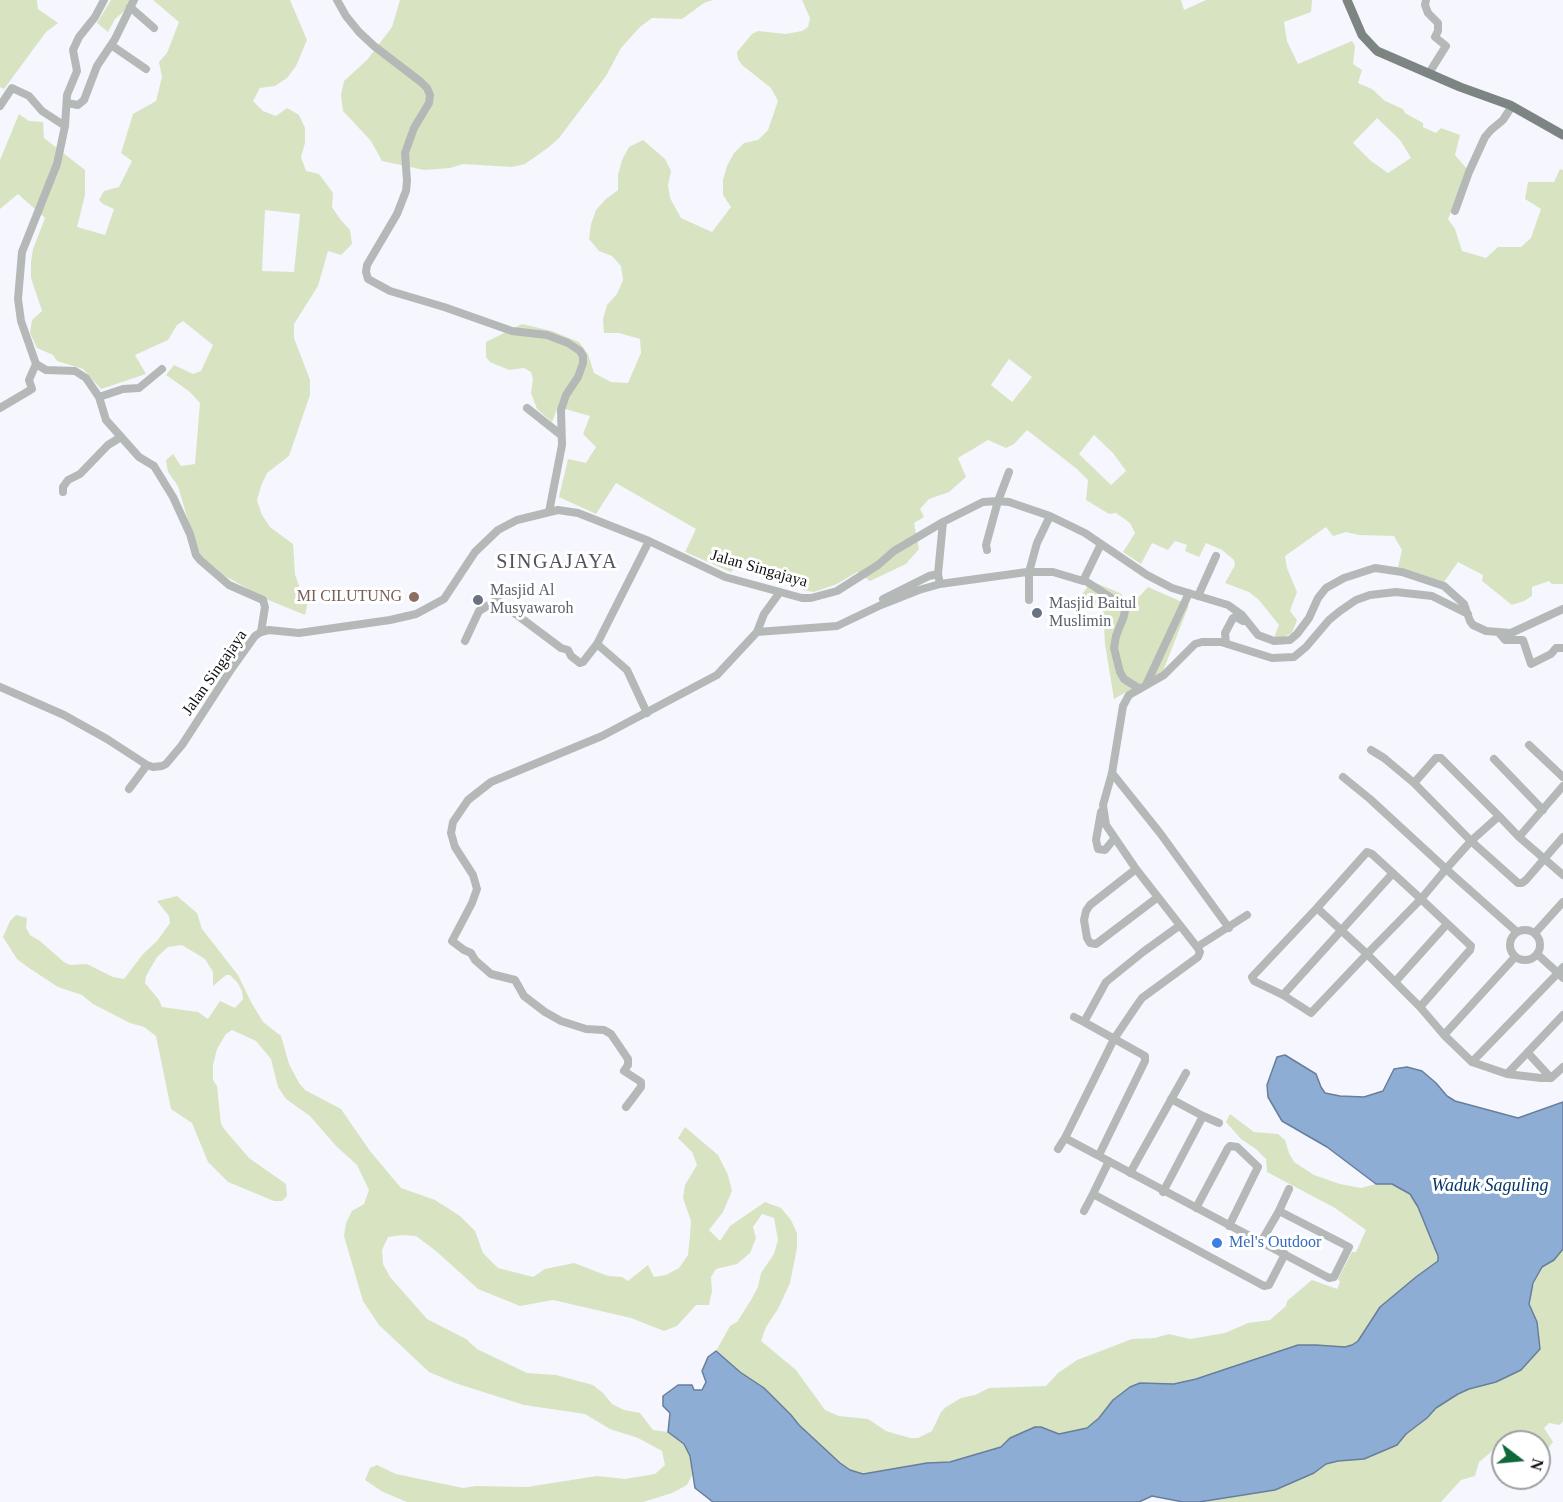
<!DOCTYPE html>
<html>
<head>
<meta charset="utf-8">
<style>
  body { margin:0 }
  #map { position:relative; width:1563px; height:1502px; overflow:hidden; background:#f6f6ff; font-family:Georgia,serif }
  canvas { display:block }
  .north { position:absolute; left:1491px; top:1430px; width:60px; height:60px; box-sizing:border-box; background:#fff; border:2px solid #9f9fa1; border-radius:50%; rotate:106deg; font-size:16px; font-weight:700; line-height:24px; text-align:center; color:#101013 }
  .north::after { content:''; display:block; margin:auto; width:21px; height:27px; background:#0e683a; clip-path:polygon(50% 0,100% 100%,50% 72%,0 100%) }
</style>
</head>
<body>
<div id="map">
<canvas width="1563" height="1502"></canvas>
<div class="north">N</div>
</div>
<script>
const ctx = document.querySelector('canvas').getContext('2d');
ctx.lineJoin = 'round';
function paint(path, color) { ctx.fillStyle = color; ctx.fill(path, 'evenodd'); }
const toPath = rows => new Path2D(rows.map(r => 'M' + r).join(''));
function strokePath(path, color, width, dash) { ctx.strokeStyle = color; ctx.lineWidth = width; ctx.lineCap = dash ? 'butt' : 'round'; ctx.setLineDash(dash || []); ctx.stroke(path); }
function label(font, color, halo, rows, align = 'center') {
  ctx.font = font + ' Georgia,serif'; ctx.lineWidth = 6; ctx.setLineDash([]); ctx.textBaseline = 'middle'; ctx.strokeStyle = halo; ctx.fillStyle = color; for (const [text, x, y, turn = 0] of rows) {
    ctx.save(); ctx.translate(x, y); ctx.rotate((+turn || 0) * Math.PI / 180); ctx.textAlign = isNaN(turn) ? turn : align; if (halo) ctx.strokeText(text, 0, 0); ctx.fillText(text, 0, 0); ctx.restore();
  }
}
paint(toPath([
  [0,0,37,0,38,9,58,23,46,32,4,89,0,87],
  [111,0,137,0,115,19,108,32,97,23],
  [153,0,290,0,307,40,296,66,287,78,275,86,260,88,253,101,263,111,276,116,287,108,299,115,305,128,305,143,301,157,306,171,319,174,333,193,332,207,340,219,350,230,352,244,341,255,328,251,318,286,294,324,294,338,310,380,310,395,289,456,267,473,261,486,257,500,262,515,270,527,293,544,295,574,300,589,308,601,305,615,266,599,225,576,202,558,191,531,178,486,168,472,166,460,173,454,181,466,195,464,200,403,190,392,166,375,174,365,193,374,201,371,213,345,183,321,177,325,168,340,135,355,146,374,101,389,83,369,57,361,53,355,37,348,30,333,32,320,42,311,31,278,31,262,33,249,45,218,18,194,0,209,0,160,19,114,29,121,43,122,44,138,85,170,85,195,77,227,105,235,114,209,103,204,99,200,104,191,119,187,132,161,121,153,133,114,156,101,162,77,159,62,167,53,179,22],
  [265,210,300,214,294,272,262,271],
  [400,0,713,0,704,3,682,19,652,18,640,27,621,48,606,76,559,138,549,147,525,164,512,167,463,164,450,168,424,170,382,161,371,141,343,111,341,95,344,81,367,60,392,27],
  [802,0,1181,0,1184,10,1206,0,1312,0,1311,12,1284,22,1287,41,1298,64,1352,41,1355,46,1353,64,1362,70,1358,83,1372,89,1385,101,1403,109,1405,113,1423,123,1423,127,1436,133,1441,128,1460,135,1455,155,1468,170,1448,219,1455,229,1462,251,1486,258,1498,247,1521,247,1531,238,1541,209,1525,199,1528,182,1554,182,1560,169,1563,170,1563,584,1552,584,1549,581,1532,587,1532,596,1524,601,1512,605,1482,581,1483,575,1458,562,1444,582,1398,567,1402,550,1394,536,1359,535,1346,532,1333,536,1326,527,1285,556,1287,568,1297,592,1290,611,1297,620,1292,633,1282,638,1274,637,1279,625,1259,600,1249,592,1225,583,1235,565,1234,560,1222,550,1206,543,1199,557,1185,551,1187,545,1175,541,1168,550,1152,543,1141,564,1123,552,1135,533,1130,523,1116,513,1109,514,1086,500,1088,480,1077,469,1027,430,1014,444,1006,448,988,440,958,458,966,477,949,492,929,499,920,509,924,517,914,523,919,549,906,564,870,581,857,572,837,584,814,592,803,590,803,579,741,560,731,572,685,552,696,529,616,483,596,514,559,497,568,459,586,463,596,447,583,434,590,416,558,407,552,422,537,409,531,393,533,379,531,372,524,368,509,370,490,362,486,357,486,342,522,324,552,331,579,342,588,354,594,373,611,382,628,383,641,353,640,339,619,333,604,333,603,319,607,305,617,294,623,280,621,266,612,256,599,251,589,239,591,224,596,210,606,199,618,190,618,175,622,160,629,147,643,140,665,159,671,171,668,185,670,198,681,218,712,232,731,207,723,195,723,180,727,166,734,153,744,143,758,140,768,130,778,101,771,88,742,65,738,59,737,52,752,34,758,31,786,34,802,31,808,27,810,18],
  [1377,118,1400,140,1411,158,1388,173,1371,161,1353,143],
  [1009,359,1032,377,1012,402,991,385],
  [1094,435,1113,453,1126,471,1111,485,1079,454],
  [1091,581,1120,593,1129,601,1136,600,1148,587,1189,605,1163,671,1114,699,1105,644,1103,608,1088,604,1076,604],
  [177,896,197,913,202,929,238,975,251,1002,263,1022,281,1036,289,1064,299,1083,305,1090,341,1109,370,1151,401,1188,435,1200,460,1216,475,1231,483,1253,498,1268,533,1277,545,1269,574,1263,608,1276,622,1277,628,1281,648,1265,654,1277,666,1275,679,1268,688,1255,690,1236,691,1221,683,1198,685,1185,697,1165,692,1152,678,1138,685,1127,718,1155,728,1175,732,1191,723,1212,709,1230,720,1241,730,1226,765,1202,781,1208,791,1220,797,1233,797,1248,790,1283,778,1309,766,1327,761,1341,796,1370,825,1410,839,1416,868,1419,886,1431,910,1438,918,1438,932,1431,941,1412,946,1407,961,1398,975,1395,989,1388,1046,1386,1058,1373,1077,1360,1132,1339,1155,1338,1169,1334,1190,1339,1225,1333,1248,1323,1270,1320,1286,1306,1287,1301,1312,1280,1337,1289,1340,1282,1338,1279,1352,1252,1356,1252,1366,1230,1335,1208,1267,1172,1266,1159,1256,1149,1241,1139,1226,1122,1230,1114,1254,1132,1278,1134,1285,1140,1289,1153,1294,1162,1314,1175,1340,1184,1361,1188,1376,1184,1392,1184,1410,1194,1418,1207,1433,1240,1438,1261,1416,1277,1380,1307,1358,1341,1352,1345,1345,1347,1316,1345,1174,1384,1140,1383,1130,1387,1113,1400,1099,1418,1087,1428,1059,1434,1048,1429,1010,1438,1001,1447,950,1462,927,1463,863,1474,850,1470,840,1463,799,1425,791,1415,764,1388,740,1372,716,1351,730,1326,737,1322,751,1300,758,1287,761,1273,774,1254,778,1240,774,1218,762,1214,753,1227,756,1238,750,1253,737,1264,716,1269,711,1277,712,1291,709,1305,696,1305,677,1326,664,1331,631,1318,553,1300,520,1306,478,1289,436,1251,416,1236,402,1235,388,1237,382,1250,383,1264,390,1277,427,1319,466,1339,477,1349,527,1373,556,1375,593,1385,603,1393,612,1404,624,1410,640,1413,653,1430,668,1432,684,1443,690,1456,692,1475,687,1485,672,1493,643,1502,407,1502,383,1492,365,1480,370,1468,377,1465,396,1474,463,1488,476,1486,527,1487,597,1476,625,1479,655,1474,665,1465,662,1451,638,1438,610,1429,585,1414,524,1405,455,1383,429,1372,379,1325,363,1301,344,1236,346,1223,352,1211,364,1204,369,1190,357,1165,336,1146,310,1116,286,1099,278,1087,271,1059,256,1041,232,1030,226,1034,217,1049,213,1065,213,1080,217,1086,221,1124,225,1130,249,1158,286,1184,287,1196,282,1201,274,1201,228,1182,208,1162,192,1123,171,1109,156,1036,144,1027,130,1023,93,1004,82,995,58,987,29,968,17,959,3,937,10,921,16,915,27,918,26,928,30,935,40,941,64,962,70,965,87,964,113,977,124,979,143,954,157,941,170,923,169,916,157,901],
  [182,945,205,959,213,972,213,986,226,975,230,975,237,982,242,991,243,999,235,1008,220,1001,208,1019,198,1012,162,1007,159,1000,145,983,146,976,157,957,168,947],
  [1563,1249,1563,1421,1560,1425,1549,1423,1544,1428,1553,1442,1547,1450,1539,1451,1539,1442,1500,1441,1490,1453,1479,1462,1475,1476,1461,1480,1441,1502,1199,1502,1275,1490,1314,1473,1326,1464,1338,1461,1364,1459,1397,1445,1406,1434,1427,1418,1436,1408,1458,1394,1469,1389,1496,1382,1540,1349,1537,1322,1530,1310,1530,1297,1536,1277,1542,1267,1554,1260]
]), '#d8e4c1');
const water = toPath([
  [1285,1055,1316,1074,1321,1087,1325,1093,1340,1096,1364,1097,1383,1091,1394,1069,1407,1067,1422,1071,1436,1083,1447,1096,1455,1101,1518,1118,1563,1102,1563,1249,1554,1260,1542,1267,1533,1283,1529,1304,1537,1322,1540,1349,1521,1370,1496,1382,1469,1389,1458,1394,1436,1408,1427,1418,1406,1434,1397,1445,1364,1459,1338,1461,1326,1464,1314,1473,1275,1490,1199,1502,1183,1502,1152,1496,1139,1502,713,1502,695,1488,690,1456,684,1444,668,1432,670,1413,663,1406,663,1396,678,1385,692,1385,694,1390,702,1390,706,1382,702,1371,708,1357,716,1351,740,1372,764,1388,791,1415,799,1425,840,1463,850,1470,863,1474,927,1463,950,1462,1001,1447,1010,1438,1035,1427,1041,1427,1059,1434,1087,1428,1099,1418,1113,1400,1130,1387,1140,1383,1174,1384,1196,1379,1298,1345,1316,1345,1345,1347,1352,1345,1358,1341,1380,1307,1416,1277,1438,1261,1438,1256,1418,1207,1410,1194,1392,1184,1376,1184,1327,1147,1282,1121,1268,1097,1267,1085,1277,1057,1285,1055]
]);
paint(water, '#8dadd4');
strokePath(water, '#687e9a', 1.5);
strokePath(toPath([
  [104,0,95,17,79,37,73,50,77,71,67,95,65,126,57,164,22,252,18,299,21,321,36,364,46,370,75,371,86,378,99,397,106,420,139,457,154,466,173,497,190,534,196,555,200,560,229,585,263,600,265,607,261,632],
  [337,0,346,16,359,32,374,46,421,82,427,88,430,95,429,103,414,128,405,153,407,181,406,191,397,214,367,265,366,272,368,279,390,291,444,307,512,331,547,335,568,343,580,351,583,356,583,363,578,377,566,395,561,410,562,445,549,512],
  [1426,0,1425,5,1428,13,1438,23,1438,31,1435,37,1446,46,1429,73],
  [130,7,154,28],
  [111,45,146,69],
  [67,103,78,105,84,100,97,66,115,39,134,0],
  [0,106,12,88,29,96,42,111,65,126],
  [1455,211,1469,172,1485,137,1491,130,1503,120,1512,106],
  [99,397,123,389,139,388,162,369],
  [0,408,32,389,29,380,36,364],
  [527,408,561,435],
  [63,492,63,487,68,480,80,474,108,445,121,437],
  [987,550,986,545,998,501,1009,472],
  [938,574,943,522],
  [1084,580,1124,606,1125,610,1124,616,1116,636,1114,648,1120,672,1124,679,1140,689],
  [1198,596,1216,556],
  [883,599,929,576,938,574,940,584],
  [1029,600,1029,572,1037,543,1050,516],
  [757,632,837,626,881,605,919,590,940,584,1027,572,1053,572,1083,581,1101,544],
  [1499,633,1505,640,1523,640,1531,664,1551,654,1556,648,1563,648],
  [465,641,479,611,497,600,561,648,568,650,571,656,580,663,583,662,597,644,649,541],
  [1226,643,1225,633,1233,618,1236,617,1243,621],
  [597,644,627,670,647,713],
  [1146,685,1189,593],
  [0,687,64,715,107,739,147,765,153,767,162,766,166,764,182,745,230,671,255,636,261,632,269,630,299,633,390,620,416,614,444,599,475,552,498,530,517,520,558,510,578,513,649,541,725,577,802,598,811,598,837,591,878,565,894,551,943,522,983,502,998,501,1009,502,1050,516,1085,533,1147,575,1172,588,1228,605,1242,615,1258,635,1274,641,1290,640,1297,634,1309,618,1318,598,1326,588,1344,578,1375,568,1402,572,1444,586,1464,604,1470,621,1473,625,1486,631,1511,633,1563,609],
  [1529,745,1563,777],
  [1371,750,1384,758,1414,783],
  [1494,759,1543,810],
  [1112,773,1160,833,1229,928],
  [1343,777,1370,799,1446,869,1471,841,1414,783,1436,758,1441,758,1499,816,1471,841,1518,883,1522,883,1526,880,1563,837],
  [129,789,147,765],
  [1101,812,1096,840,1098,849,1105,850,1114,839],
  [1499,816,1519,837,1563,875],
  [1519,837,1563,786],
  [1136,869,1090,905,1086,911,1084,920,1087,938,1090,943,1096,944,1158,897],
  [1317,908,1367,954,1311,1013,1283,995,1254,981,1252,977,1317,908],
  [1317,908,1367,852,1372,854,1421,899,1446,869,1517,932],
  '1510 945a15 15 0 1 1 30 0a15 15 0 1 1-30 0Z',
  [1535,933,1563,902],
  [1197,947,1247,915],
  [1563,967,1558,973,1563,978],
  [1395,982,1447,924],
  [1283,995,1393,873],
  [1420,1007,1470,950,1471,946,1421,899,1367,954,1420,1007,1444,1035,1515,957],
  [1074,1017,1084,1022],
  [1444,1035,1472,1062,1558,973,1537,954],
  [1528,1053,1551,1078],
  [1472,1062,1507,1074,1563,1015],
  [1507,1074,1541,1078,1551,1078,1563,1067],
  [626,1107,641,1087,641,1082,624,1071,628,1065,628,1059,611,1034,604,1030,586,1029,561,1021,545,1012,524,996,515,980,491,974,475,960,471,953,464,950,452,941,472,903,477,889,473,875,455,847,451,833,453,822,468,800,491,782,602,736,717,675,757,632,764,614,780,592],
  [1203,1116,1219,1123],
  [1058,1149,1065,1138],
  [1099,1155,1145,1061,1145,1056,1084,1022,1106,982,1143,952,1179,926],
  [1109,1161,1093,1194,1264,1286,1269,1285,1285,1254],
  [1130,1173,1186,1073],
  [1163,1192,1203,1116,1171,1099],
  [1196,1208,1228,1148,1230,1146,1237,1147,1258,1167,1229,1226],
  [1084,1211,1093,1194],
  [1279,1211,1289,1189],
  [1261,1242,1279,1211,1349,1247,1334,1277,1329,1278,1065,1138,1114,1039,1137,1005,1142,998,1198,957,1200,952,1197,947,1136,869,1106,825,1103,805,1112,773,1123,706,1129,695,1164,675,1195,644,1202,642,1221,642,1272,658,1294,657,1306,647,1329,620,1340,611,1356,600,1370,595,1396,592,1432,596,1468,614]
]), '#b4b9b8', 8);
strokePath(toPath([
  [1347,0,1362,35,1377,51,1460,87,1510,105,1563,135]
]), '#7d8583', 9);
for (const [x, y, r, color] of [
  [414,597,6,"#8d6e63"],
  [478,600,6,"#6b7280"],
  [1037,613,6,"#6b7280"],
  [1217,1243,6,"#3f7fe0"]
]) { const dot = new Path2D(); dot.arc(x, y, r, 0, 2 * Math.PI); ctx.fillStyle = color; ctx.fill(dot); strokePath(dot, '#fff', 2); }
label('16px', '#101013', '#fff', [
  ["Jalan Singajaya",759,569,16],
  ["Jalan Singajaya",215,673,-55]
]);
label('16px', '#5b616d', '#fff', [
  ["Masjid Al",490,591],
  ["Musyawaroh",490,609],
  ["Masjid Baitul",1049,604],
  ["Muslimin",1049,622]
], 'left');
label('16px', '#785e54', '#fff', [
  ["MI CILUTUNG",402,597]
], 'right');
label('16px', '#366cbe', '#fff', [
  ["Mel's Outdoor",1229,1243]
], 'left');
label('italic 18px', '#063767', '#fff', [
  ["Waduk Saguling",1490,1186]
]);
ctx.letterSpacing = '1.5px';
label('20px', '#53525a', '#fff', [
  ["SINGAJAYA",557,563]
]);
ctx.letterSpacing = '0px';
</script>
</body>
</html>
